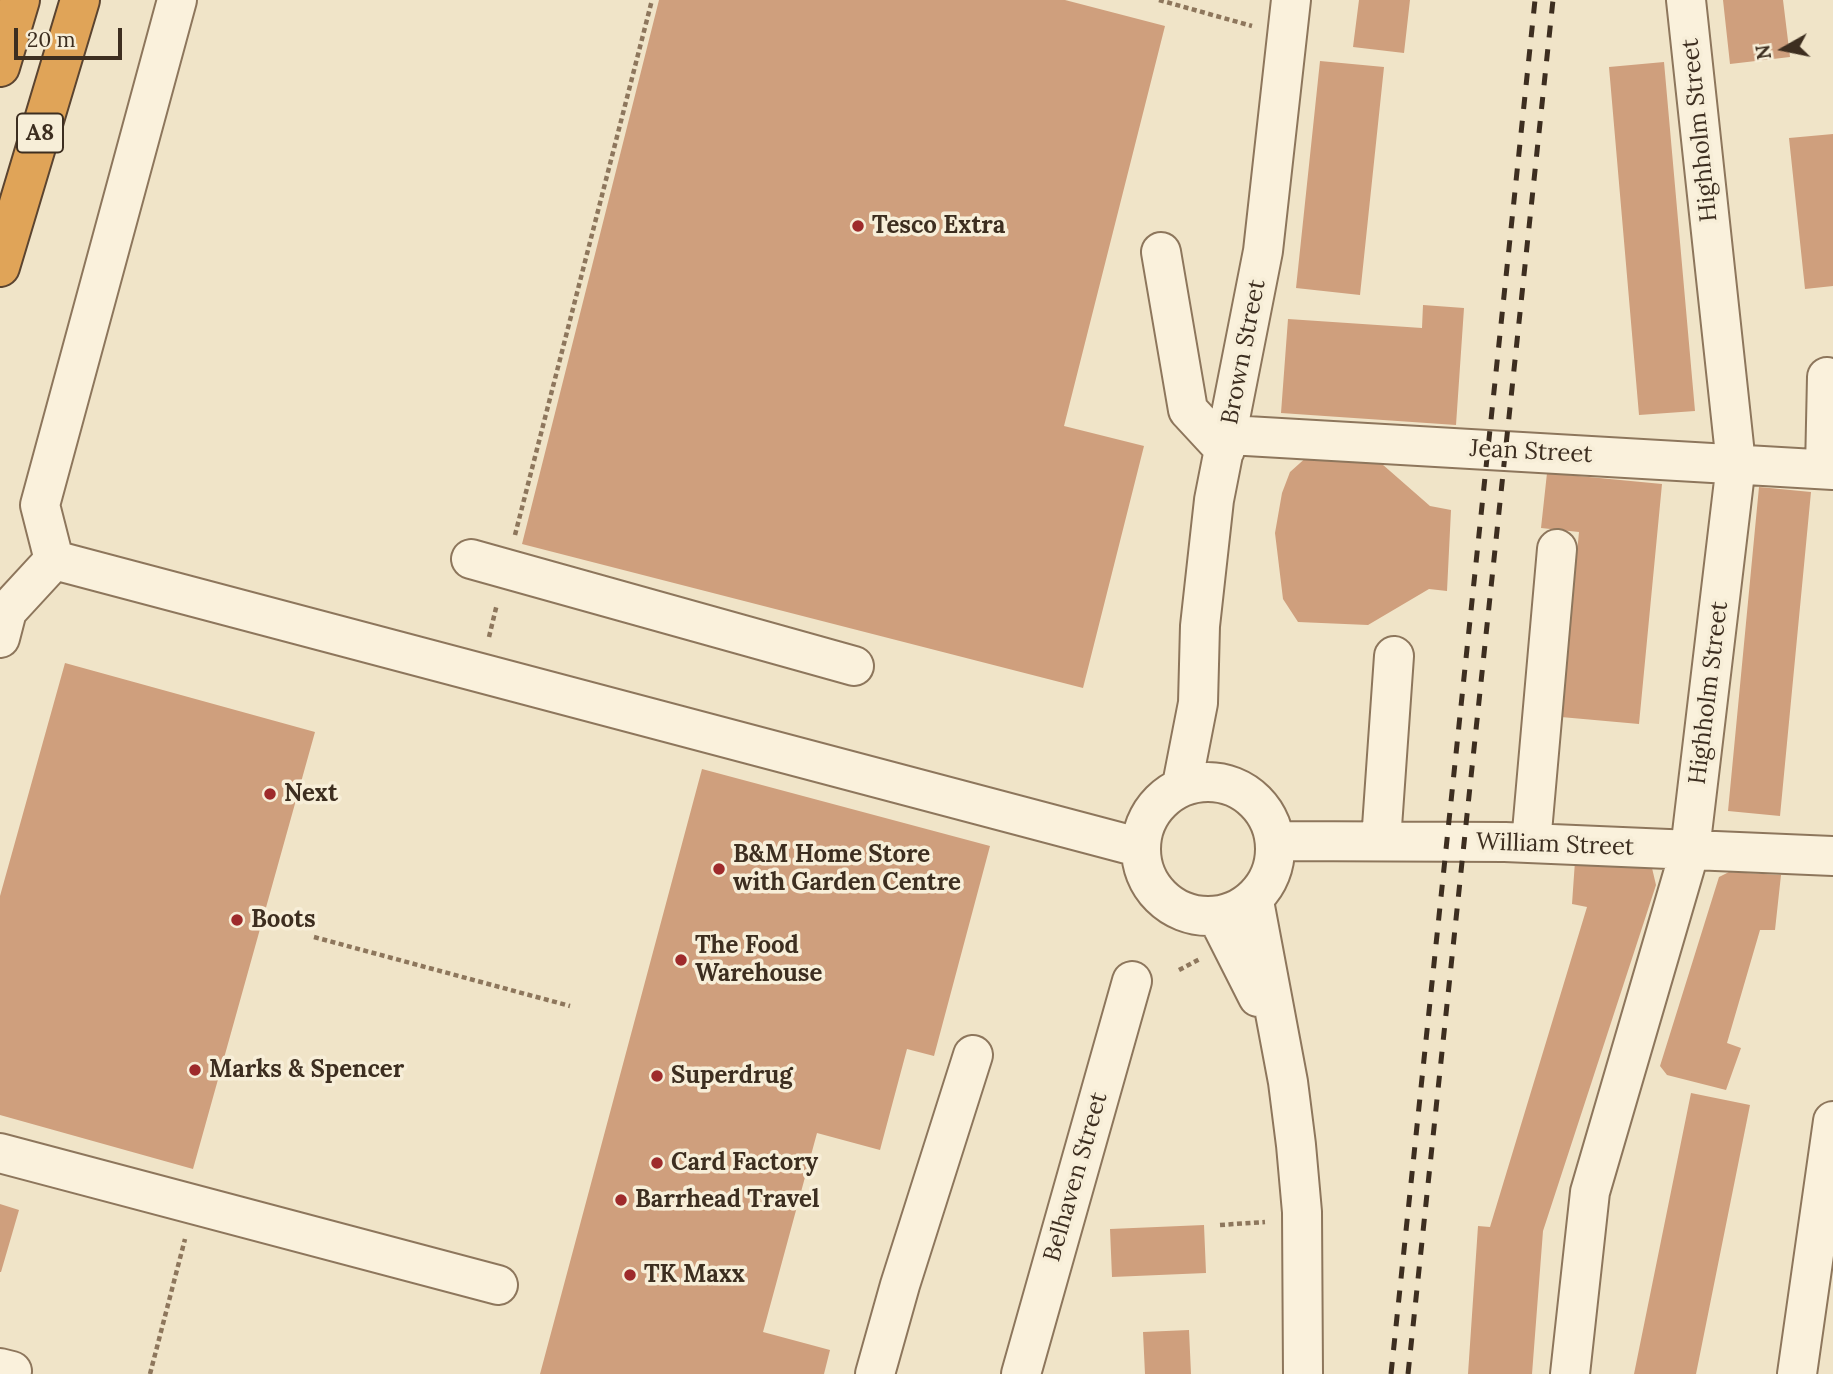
<!DOCTYPE html>
<html>
<head>
<meta charset="utf-8">
<style>
  body { margin:0 }
  #map { position:relative; width:1833px; height:1374px; overflow:hidden; background:#f0e4c8; font-family:Lora,serif }
  canvas { display:block }
  .north { position:absolute; left:1749px; top:14px; width:70px; height:70px; -webkit-text-stroke:5px #f7eed8; paint-order:stroke; rotate:261deg; font-size:19px; font-weight:700; line-height:28px; text-align:center; color:#3d2e20 }
  .north::after { content:''; display:block; margin:auto; width:24px; height:32px; background:#3d2e20; clip-path:polygon(50% 0,100% 100%,50% 72%,0 100%) }
  .scale { position:absolute; left:14px; top:28px; width:108px; height:32px; box-sizing:border-box; border:4px solid #3d2e20; border-top:0; padding-left:9px; font-size:21px; line-height:24px; white-space:nowrap; color:#3d2e20; -webkit-text-stroke:5px #f7eed8; paint-order:stroke }
</style>
</head>
<body>
<div id="map">
<canvas width="1833" height="1374"></canvas>
<div class="north">N</div>
<div class="scale">20 m</div>
</div>
<script>
const ctx = document.querySelector('canvas').getContext('2d');
ctx.lineJoin = 'round';
function paint(path, color) { ctx.fillStyle = color; ctx.fill(path, 'evenodd'); }
const toPath = rows => new Path2D(rows.map(r => 'M' + r).join(''));
function strokePath(path, color, width, dash) { ctx.strokeStyle = color; ctx.lineWidth = width; ctx.lineCap = dash ? 'butt' : 'round'; ctx.setLineDash(dash || []); ctx.stroke(path); }
function label(font, color, halo, rows, align = 'center') {
  ctx.font = font + ' Lora,serif'; ctx.lineWidth = 7; ctx.setLineDash([]); ctx.textBaseline = 'middle'; ctx.strokeStyle = halo; ctx.fillStyle = color; for (const [text, x, y, turn = 0] of rows) {
    ctx.save(); ctx.translate(x, y); ctx.rotate((+turn || 0) * Math.PI / 180); ctx.textAlign = isNaN(turn) ? turn : align; if (halo) ctx.strokeText(text, 0, 0); ctx.fillText(text, 0, 0); ctx.restore();
  }
}
paint(toPath([
  [659,0,1065,0,1165,26,1064,426,1144,446,1083,688,522,544],
  [1359,0,1410,0,1404,53,1353,47],
  [1723,0,1783,0,1790,57,1730,64],
  [1320,61,1384,67,1360,295,1296,288],
  [1664,62,1695,411,1639,415,1609,67],
  [1833,134,1833,286,1805,289,1789,138],
  [1423,305,1464,308,1456,425,1281,413,1288,319,1422,328],
  [1309,455,1374,457,1430,506,1451,510,1447,591,1429,589,1368,625,1298,622,1283,599,1275,533,1282,493,1290,472],
  [1547,473,1662,484,1639,724,1561,717,1579,532,1541,528],
  [1759,487,1811,492,1780,816,1728,811],
  [65,663,315,732,193,1169,0,1115,0,896],
  [702,769,990,846,934,1056,907,1049,880,1150,817,1133,763,1332,830,1350,824,1374,540,1374],
  [1575,861,1652,868,1656,885,1543,1231,1532,1374,1468,1374,1478,1226,1490,1227,1587,907,1572,904],
  [1729,872,1781,875,1775,930,1760,930,1727,1043,1741,1048,1726,1090,1667,1075,1660,1066,1719,877],
  [1691,1093,1750,1105,1696,1374,1634,1374],
  [0,1204,19,1210,1,1272,0,1272],
  [1204,1225,1206,1273,1112,1277,1110,1229],
  [1189,1330,1191,1374,1145,1374,1143,1332]
]), '#cf9f7d');
const minor = toPath([
  [1161,252,1188,410,1225,450],
  [1229,435,1833,470],
  [1825,469,1827,377],
  [471,559,854,666],
  [54,560,1138,847],
  [54,560,40,505,177,0],
  [0,638,7,611,54,560],
  '1141 849a67 67 0 1 1 134 0a67 67 0 1 1-134 0Z',
  [1182,785,1198,703,1200,626,1214,500,1263,251,1291,0],
  [1276,841,1505,842,1833,856],
  [1381,841,1394,656],
  [1531,843,1557,549],
  [1254,901,1288,1082,1296,1145,1302,1212,1303,1374],
  [1217,916,1258,997],
  [0,1153,498,1285],
  [0,1368,12,1371],
  [875,1374,900,1285,973,1055],
  [1021,1374,1132,981],
  [1570,1374,1590,1192,1690,850,1736,464,1686,0],
  [1797,1374,1833,1121]
]);
const highway = toPath([
  [0,67,20,0],
  [0,267,80,0]
]);
strokePath(minor, '#8d765c', 42);
strokePath(highway, '#5b4430', 42);
strokePath(toPath([
  [1159,0,1252,26],
  [515,535,652,0],
  [489,637,497,604],
  [314,937,570,1006],
  [1179,970,1200,959],
  [1220,1225,1265,1222],
  [150,1374,185,1239]
]), '#8d765c', 4.5, [5, 3.5]);
strokePath(minor, '#faf1dc', 38);
strokePath(highway, '#e0a458', 38);
strokePath(toPath([
  [1391,1374,1535,0],
  [1408,1374,1553,0]
]), '#3d2e20', 5, [12, 12]);
for (const [x, y, r, color] of [
  [858,226,7,"#9e2a2b"],
  [270,794,7,"#9e2a2b"],
  [719,869,7,"#9e2a2b"],
  [237,920,7,"#9e2a2b"],
  [681,960,7,"#9e2a2b"],
  [195,1070,7,"#9e2a2b"],
  [657,1076,7,"#9e2a2b"],
  [657,1163,7,"#9e2a2b"],
  [621,1200,7,"#9e2a2b"],
  [630,1275,7,"#9e2a2b"]
]) { const dot = new Path2D(); dot.arc(x, y, r, 0, 2 * Math.PI); ctx.fillStyle = color; ctx.fill(dot); strokePath(dot, '#f7eed8', 2.5); }
for (const [x, y, w] of [
  [40,133,46]
]) { const box = new Path2D(); box.roundRect(x - w / 2, y - 19.5, w, 39, 5); ctx.fillStyle = '#f7eed8'; ctx.fill(box); strokePath(box, '#3d2e20', 2); }
label('bold 23px', '#3d2e20', null, [
  ["A8",40,133]
]);
label('24px', '#3d2e20', '#f7eed8', [
  ["Highholm Street",1700,130,-96],
  ["Brown Street",1244,352,-79],
  ["Jean Street",1531,452,3],
  ["Highholm Street",1709,693,-83],
  ["William Street",1555,845,2],
  ["Belhaven Street",1076,1177,-74]
]);
label('bold 24px', '#3d2e20', '#f7eed8', [
  ["Tesco Extra",872,226],
  ["Next",284,794],
  ["B&M Home Store",733,855],
  ["with Garden Centre",733,883],
  ["Boots",251,920],
  ["The Food",695,946],
  ["Warehouse",695,974],
  ["Marks & Spencer",209,1070],
  ["Superdrug",671,1076],
  ["Card Factory",671,1163],
  ["Barrhead Travel",635,1200],
  ["TK Maxx",644,1275]
], 'left');
</script>
</body>
</html>
